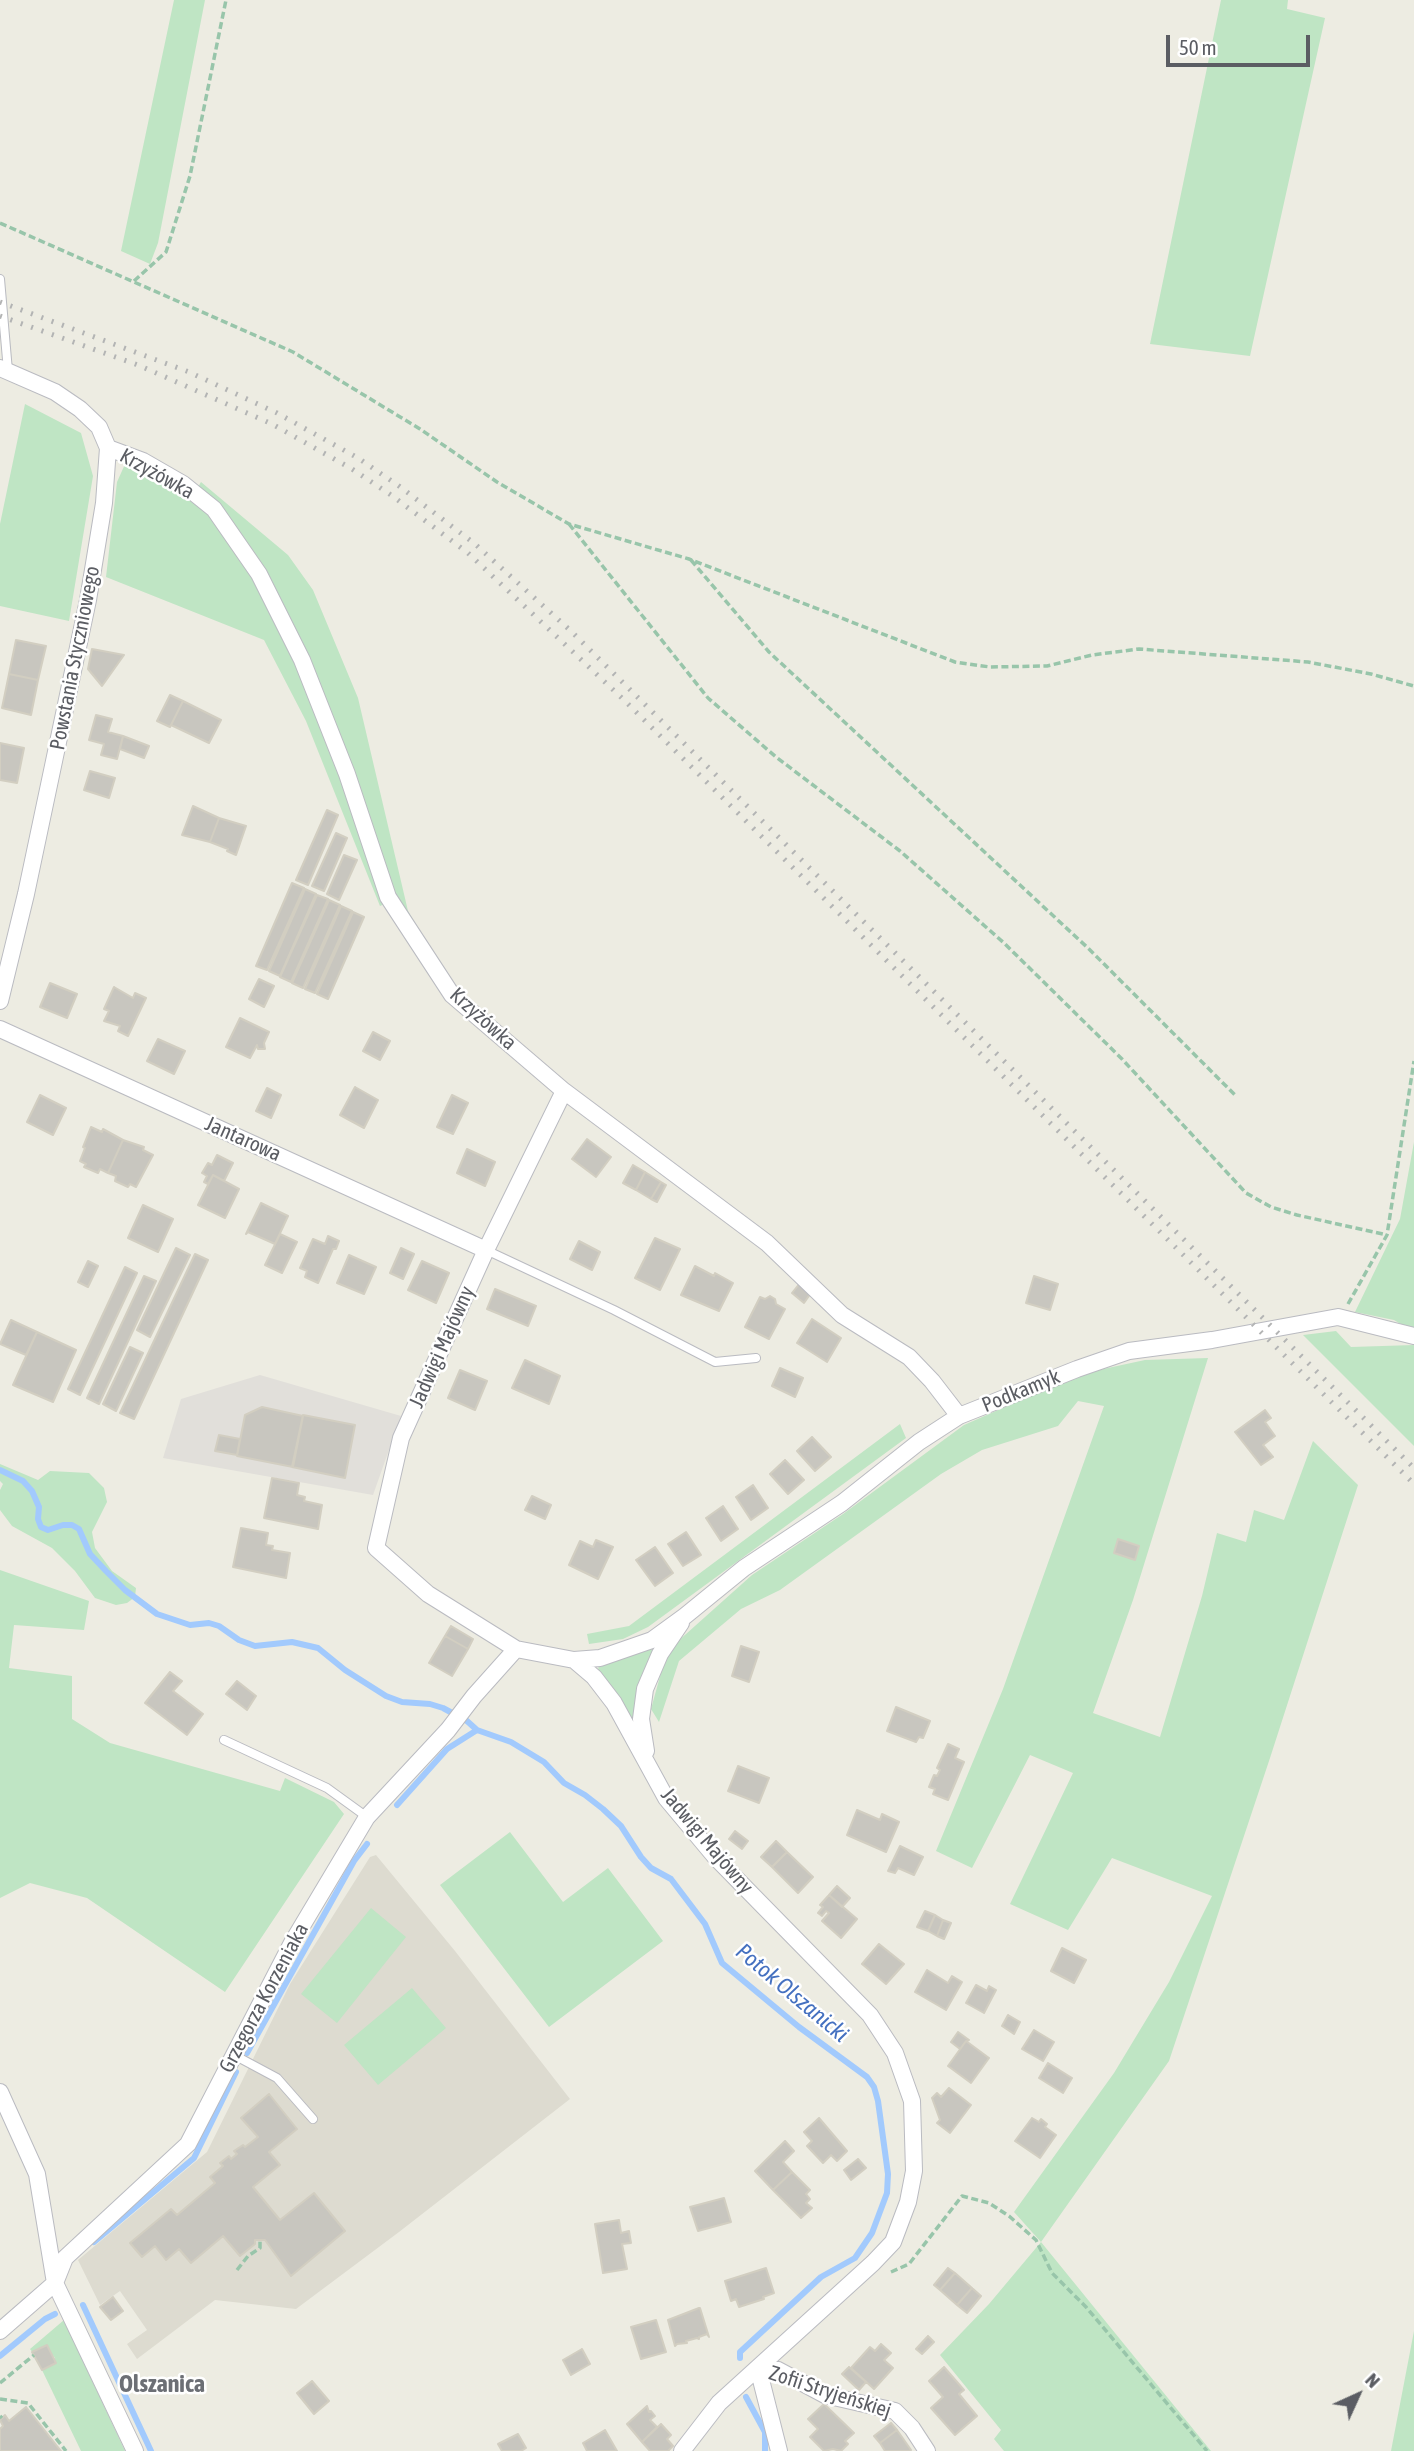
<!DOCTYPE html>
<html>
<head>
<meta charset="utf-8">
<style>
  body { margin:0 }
  #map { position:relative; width:1414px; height:2451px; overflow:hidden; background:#edece2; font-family:"Asap Condensed",sans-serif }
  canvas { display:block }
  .north { position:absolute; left:1323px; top:2360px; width:70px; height:70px; -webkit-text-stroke:5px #fff; paint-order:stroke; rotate:45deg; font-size:19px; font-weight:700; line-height:28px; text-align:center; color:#5b5d63 }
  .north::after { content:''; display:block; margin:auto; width:24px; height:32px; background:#5b5d63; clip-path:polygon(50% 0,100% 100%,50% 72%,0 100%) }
  .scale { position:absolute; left:1166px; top:35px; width:144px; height:32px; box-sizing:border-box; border:4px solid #5b5d63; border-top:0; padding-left:9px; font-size:21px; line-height:24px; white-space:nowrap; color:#5b5d63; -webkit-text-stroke:5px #fff; paint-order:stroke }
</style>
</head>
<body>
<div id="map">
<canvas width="1414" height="2451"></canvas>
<div class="north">N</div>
<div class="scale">50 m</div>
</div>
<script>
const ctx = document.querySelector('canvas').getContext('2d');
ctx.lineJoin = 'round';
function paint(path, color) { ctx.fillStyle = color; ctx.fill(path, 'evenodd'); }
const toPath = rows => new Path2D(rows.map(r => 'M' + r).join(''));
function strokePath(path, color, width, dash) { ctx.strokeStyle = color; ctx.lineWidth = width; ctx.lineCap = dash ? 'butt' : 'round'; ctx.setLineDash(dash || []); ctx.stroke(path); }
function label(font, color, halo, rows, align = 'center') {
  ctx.font = font + ' "Asap Condensed",sans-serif'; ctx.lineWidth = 5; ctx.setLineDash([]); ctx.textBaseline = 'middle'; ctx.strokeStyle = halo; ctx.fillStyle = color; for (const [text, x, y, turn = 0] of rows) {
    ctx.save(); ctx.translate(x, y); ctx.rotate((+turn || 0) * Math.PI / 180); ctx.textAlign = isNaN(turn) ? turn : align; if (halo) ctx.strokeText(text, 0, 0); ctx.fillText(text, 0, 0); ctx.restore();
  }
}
paint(toPath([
  [260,1375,401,1416,373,1495,163,1458,181,1399]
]), '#e1dfda');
paint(toPath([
  [376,1855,455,1951,570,2099,399,2232,296,2309,215,2300,137,2359,127,2344,147,2330,120,2291,100,2305,78,2260,207,2152,290,1984,370,1857]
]), '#dddbd0');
paint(toPath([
  [174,0,205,0,158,243,150,264,121,251],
  [1221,0,1288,0,1287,9,1325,18,1250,356,1150,344],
  [25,404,81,433,93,476,69,621,0,606,0,524],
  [126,462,133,462,191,497,215,517,263,593,295,654,387,903,380,906,306,721,264,640,106,577,117,482],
  [201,482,288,555,313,590,358,698,408,911,448,979,389,890,327,702,198,487],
  [1414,1142,1414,1332,1394,1320,1355,1312,1400,1219],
  [1336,1331,1351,1347,1414,1345,1414,1446,1303,1335],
  [1208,1358,1133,1600,1093,1713,1160,1737,1202,1596,1217,1533,1246,1542,1254,1510,1284,1520,1313,1441,1358,1485,1270,1758,1169,2061,1041,2242,1211,2451,1004,2451,994,2439,1001,2430,940,2355,989,2304,1041,2242,1014,2212,1114,2073,1169,1982,1212,1896,1112,1858,1068,1930,1010,1904,1073,1773,1030,1755,972,1868,936,1851,1003,1689,1104,1406,1078,1401,1058,1426,982,1450,941,1474,780,1590,741,1609,679,1661,659,1722,651,1709,667,1651,752,1575,843,1514,964,1425,1080,1374,1145,1360],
  [900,1424,906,1438,648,1627,623,1639,589,1644,587,1634,629,1626],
  [0,1464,38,1480,50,1471,89,1473,104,1488,107,1502,92,1532,95,1548,112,1571,136,1588,135,1597,127,1603,116,1605,95,1598,75,1571,52,1548,12,1526,0,1510,0,1490,3,1484,0,1481],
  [0,1570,89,1601,84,1630,14,1625,9,1668,72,1676,72,1719,110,1743,280,1791,285,1778,334,1802,344,1814,225,1992,87,1898,30,1883,0,1898],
  [659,1641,645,1669,636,1699,636,1729,598,1670,599,1665],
  [510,1832,563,1902,608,1868,663,1941,549,2027,440,1885],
  [371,1908,406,1937,337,2023,301,1994],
  [412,1988,446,2028,378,2085,344,2045],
  [64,2320,125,2451,81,2451,42,2370,55,2358,51,2353,33,2353,30,2349],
  [1414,2331,1414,2451,1391,2451]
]), '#bfe5c4');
strokePath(toPath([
  [0,1470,23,1481,32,1491,39,1507,38,1519,41,1527,48,1530,63,1525,72,1525,79,1529,90,1554,106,1571,125,1590,157,1614,190,1625,209,1623,219,1626,239,1640,255,1646,292,1642,318,1648,345,1670,386,1696,402,1702,430,1704,443,1708,467,1721,477,1730,511,1742,544,1762,564,1783,585,1795,603,1809,621,1826,641,1857,651,1868,671,1879,705,1924,722,1963,799,2027,867,2077,874,2087,878,2101,888,2174,887,2193,872,2233,855,2258,821,2277,740,2352,740,2358],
  [397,1805,447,1749,477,1730],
  [247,2053,354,1861,367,1844],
  [94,2242,194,2158,236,2072],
  [83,2305,151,2451],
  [0,2356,45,2319,55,2314],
  [746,2397,765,2432,765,2451]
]), '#a2cafd', 6);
const building = toPath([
  [16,640,46,646,38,680,9,674,16,640],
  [92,649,124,655,102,686,88,669,92,649],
  [9,674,38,680,31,715,2,708,9,674],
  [170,695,183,701,170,727,157,721,170,695],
  [183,701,221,720,209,743,171,725,183,701],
  [96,715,112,719,108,732,123,736,117,759,101,755,104,744,89,740,96,715],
  [123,736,149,746,144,758,120,749,123,736],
  [0,743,24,748,17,783,0,780,0,743],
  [90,771,115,778,109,798,84,790,90,771],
  [193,806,219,818,210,842,182,835,193,806],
  [327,810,338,815,308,885,296,880,327,810],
  [219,818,246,826,236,855,227,851,228,849,210,842,219,818],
  [336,833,347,838,324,891,312,886,336,833],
  [344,855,357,860,339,900,327,894,344,855],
  [292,883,304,888,267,970,256,966,292,883],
  [305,889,316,894,280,976,269,971,305,889],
  [317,895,328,899,291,982,280,977,317,895],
  [329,900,340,905,303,988,292,983,329,900],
  [341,906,352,911,315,993,305,989,341,906],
  [353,912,364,917,328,999,317,994,353,912],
  [259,979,274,986,264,1007,249,999,259,979],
  [50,983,77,994,67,1018,40,1007,50,983],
  [114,987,133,998,135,993,146,998,128,1036,118,1031,120,1026,104,1021,109,1011,104,1009,114,987],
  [240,1018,269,1032,264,1043,265,1049,258,1049,257,1045,250,1058,226,1047,240,1018],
  [373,1032,390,1041,380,1060,363,1051,373,1032],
  [158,1039,185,1051,174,1074,147,1061,158,1039],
  [355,1087,378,1100,364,1128,340,1115,355,1087],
  [267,1088,281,1095,271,1118,256,1111,267,1088],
  [40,1095,66,1108,53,1135,27,1122,40,1095],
  [452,1095,468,1103,453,1134,437,1127,452,1095],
  [91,1127,102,1132,103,1129,123,1140,108,1173,100,1169,98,1173,84,1167,86,1164,80,1161,85,1148,83,1147,91,1127],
  [587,1139,611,1157,596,1177,572,1159,587,1139],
  [123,1140,144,1147,143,1150,153,1155,136,1187,130,1184,128,1187,115,1181,116,1176,108,1173,123,1140],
  [467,1149,495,1162,485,1186,457,1173,467,1149],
  [217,1155,233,1163,224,1181,213,1175,208,1184,204,1182,207,1176,202,1173,208,1163,212,1165,217,1155],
  [633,1165,645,1172,636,1190,623,1183,633,1165],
  [645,1172,661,1182,651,1199,636,1190,645,1172],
  [213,1175,239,1189,225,1218,198,1205,213,1175],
  [661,1182,666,1185,657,1202,651,1199,661,1182],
  [261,1203,288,1216,275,1244,248,1232,246,1234,261,1203],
  [143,1205,173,1219,158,1252,128,1238,143,1205],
  [280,1234,297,1242,282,1273,265,1265,280,1234],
  [328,1236,339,1241,336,1249,333,1249,318,1283,305,1277,307,1271,300,1268,313,1239,325,1244,328,1236],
  [655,1238,680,1249,660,1290,635,1278,655,1238],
  [579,1241,600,1252,592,1270,570,1259,579,1241],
  [176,1248,190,1255,150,1337,137,1330,176,1248],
  [401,1248,414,1254,403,1279,390,1273,401,1248],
  [195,1254,208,1260,134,1419,120,1413,195,1254],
  [349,1255,376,1267,364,1294,337,1283,349,1255],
  [88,1261,98,1266,88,1287,78,1282,88,1261],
  [422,1261,449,1273,436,1303,408,1290,422,1261],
  [695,1266,714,1276,715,1273,733,1283,719,1311,681,1295,695,1266],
  [125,1267,137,1273,80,1395,68,1389,125,1267],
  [144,1276,156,1281,99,1404,87,1398,144,1276],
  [1034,1276,1058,1284,1050,1310,1026,1303,1034,1276],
  [800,1283,811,1293,804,1303,792,1293,800,1283],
  [495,1289,536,1306,528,1326,487,1309,495,1289],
  [770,1296,775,1299,776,1304,785,1309,769,1339,745,1327,760,1297,765,1299,770,1296],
  [812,1319,841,1338,827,1362,797,1343,812,1319],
  [11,1320,37,1332,26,1355,0,1344,11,1320],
  [37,1332,76,1350,53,1402,13,1385,37,1332],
  [130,1347,143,1353,116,1411,103,1404,130,1347],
  [525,1360,560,1376,549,1404,512,1388,525,1360],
  [780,1368,803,1378,795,1397,772,1386,780,1368],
  [460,1370,487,1381,475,1410,448,1398,460,1370],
  [262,1407,303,1416,293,1467,237,1456,245,1415,262,1407],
  [1265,1410,1271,1418,1265,1422,1275,1436,1263,1445,1273,1457,1261,1465,1235,1432,1265,1410],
  [303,1415,355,1425,345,1478,292,1467,303,1415],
  [219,1435,240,1439,237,1455,215,1451,219,1435],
  [812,1437,831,1457,815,1471,797,1451,812,1437],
  [785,1460,804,1480,788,1494,770,1474,785,1460],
  [272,1478,299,1483,297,1495,305,1497,304,1501,322,1505,318,1529,264,1518,272,1478],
  [753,1485,768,1508,751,1520,736,1497,753,1485],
  [532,1496,551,1505,545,1519,525,1510,532,1496],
  [723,1506,738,1529,721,1541,706,1518,723,1506],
  [241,1528,268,1533,266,1545,273,1546,272,1550,290,1553,286,1578,233,1567,241,1528],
  [686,1532,701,1555,683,1566,668,1544,686,1532],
  [1118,1539,1139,1546,1135,1560,1114,1553,1118,1539],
  [596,1540,613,1547,598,1579,569,1565,580,1541,593,1547,596,1540],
  [655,1547,673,1573,655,1586,636,1560,655,1547],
  [451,1626,473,1639,468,1649,445,1636,451,1626],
  [445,1636,468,1649,452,1676,429,1663,445,1636],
  [741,1646,759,1652,749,1682,732,1676,741,1646],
  [170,1672,182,1681,173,1691,203,1714,187,1735,145,1703,170,1672],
  [237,1681,256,1696,247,1710,226,1694,237,1681],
  [896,1707,930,1721,923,1738,919,1737,916,1742,887,1731,896,1707],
  [948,1744,959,1749,955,1758,964,1762,948,1800,933,1794,935,1789,929,1787,934,1775,937,1776,940,1770,937,1768,948,1744],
  [738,1766,769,1778,759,1803,728,1791,738,1766],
  [857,1810,880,1820,882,1814,899,1822,886,1852,847,1835,857,1810],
  [735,1831,748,1841,742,1849,729,1839,735,1831],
  [776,1841,787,1852,772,1867,761,1857,776,1841],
  [900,1846,923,1857,914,1875,898,1868,895,1873,888,1871,900,1846],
  [787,1852,813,1877,798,1893,772,1867,787,1852],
  [837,1886,850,1898,842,1907,829,1895,837,1886],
  [829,1895,857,1919,841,1938,822,1921,829,1913,826,1911,822,1916,818,1913,823,1907,820,1905,829,1895],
  [925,1911,935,1915,928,1931,917,1927,925,1911],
  [935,1915,943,1920,937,1936,928,1931,935,1915],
  [943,1920,951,1923,944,1939,937,1936,943,1920],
  [879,1944,904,1964,886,1984,862,1964,879,1944],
  [1062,1948,1086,1960,1074,1983,1051,1971,1062,1948],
  [927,1970,948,1983,952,1976,962,1982,946,2010,915,1992,927,1970],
  [976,1985,987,1991,989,1986,996,1990,984,2013,966,2003,976,1985],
  [1008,2015,1020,2022,1014,2034,1002,2026,1008,2015],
  [1034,2030,1054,2042,1043,2061,1022,2049,1034,2030],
  [958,2032,969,2040,966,2041,960,2049,951,2042,958,2032],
  [966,2041,989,2058,971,2083,948,2066,966,2041],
  [1048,2063,1072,2078,1063,2093,1039,2078,1048,2063],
  [949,2088,971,2105,950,2133,937,2123,940,2120,932,2098,937,2093,941,2097,949,2088],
  [269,2094,297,2129,269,2152,280,2165,253,2187,280,2220,314,2193,345,2231,291,2276,265,2240,255,2240,255,2244,240,2256,223,2236,191,2263,179,2249,166,2260,155,2246,142,2257,130,2243,171,2209,177,2215,215,2183,210,2177,223,2166,220,2163,229,2156,231,2159,237,2154,234,2151,243,2145,245,2147,258,2137,241,2118,269,2094],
  [819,2118,847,2151,837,2161,831,2155,823,2163,807,2146,812,2141,804,2132,819,2118],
  [1032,2118,1039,2122,1041,2119,1047,2124,1045,2127,1056,2135,1040,2158,1015,2141,1032,2118],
  [785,2141,794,2151,783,2162,792,2172,773,2190,755,2171,785,2141],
  [858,2159,866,2168,851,2180,844,2170,858,2159],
  [792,2172,810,2190,806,2194,810,2199,806,2203,812,2208,801,2218,773,2190,792,2172],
  [724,2198,731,2222,698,2231,690,2207,724,2198],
  [619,2220,621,2233,629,2231,631,2243,622,2244,627,2269,603,2273,595,2224,619,2220],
  [766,2268,774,2293,763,2297,764,2299,739,2307,736,2299,731,2301,725,2281,766,2268],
  [948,2268,955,2273,940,2290,934,2285,948,2268],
  [955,2273,972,2288,957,2305,940,2290,955,2273],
  [972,2288,981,2296,967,2313,957,2305,972,2288],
  [113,2297,123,2311,111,2320,100,2307,113,2297],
  [699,2308,700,2308,709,2337,707,2334,699,2337,699,2339,697,2338,686,2341,687,2343,677,2344,675,2346,668,2320,699,2308],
  [656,2320,666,2352,641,2359,631,2327,656,2320],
  [928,2336,934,2342,922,2354,916,2349,928,2336],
  [881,2344,891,2353,884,2360,893,2368,874,2389,851,2368,870,2347,875,2351,881,2344],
  [47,2345,56,2363,42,2370,32,2352,47,2345],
  [582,2349,590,2364,571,2375,563,2360,582,2349],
  [849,2367,866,2382,859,2390,842,2374,849,2367],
  [944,2367,964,2390,959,2394,977,2416,955,2435,931,2408,943,2397,929,2381,944,2367],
  [312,2381,329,2401,314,2414,297,2393,312,2381],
  [824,2404,854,2433,845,2441,848,2444,841,2451,833,2449,824,2451,810,2437,818,2429,808,2419,824,2404],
  [647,2406,649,2412,651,2411,655,2416,650,2420,657,2427,642,2442,627,2424,647,2406],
  [26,2407,34,2417,61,2451,0,2451,0,2429,3,2426,0,2420,5,2415,9,2421,26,2407],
  [891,2423,897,2430,880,2443,874,2436,891,2423],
  [661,2424,671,2435,667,2439,673,2446,668,2451,650,2451,642,2442,661,2424],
  [605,2430,617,2451,587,2451,583,2443,605,2430],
  [897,2430,911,2450,910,2451,885,2451,880,2443,897,2430],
  [518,2434,526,2448,521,2451,502,2451,498,2444,518,2434]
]);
paint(building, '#c8c6bf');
strokePath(building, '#d2cec1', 2);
const service = toPath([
  [0,279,8,371],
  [486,1250,614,1310,715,1362,756,1358],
  [224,1740,327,1788,367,1817],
  [234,2055,277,2078,313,2119]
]);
const minor = toPath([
  [0,368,55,392,80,409,99,427,108,448,104,503,88,600,26,894,0,1001],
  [108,448,143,461,183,484,214,509,259,574,302,660,347,774,388,897,452,995,564,1091,767,1243,842,1315,909,1357,932,1381,959,1416],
  [0,1029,486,1250],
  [564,1091,486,1250,401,1438,376,1548,428,1594,516,1649,574,1660,594,1677,614,1703,666,1798,717,1859,870,2015,895,2053,912,2101,914,2171,908,2202,893,2242,873,2263,719,2403,682,2451],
  [574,1660,600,1658,652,1640,685,1616,744,1568,842,1503,919,1442,959,1416,1077,1369,1129,1351,1212,1340,1338,1317,1414,1336],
  [646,1751,641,1719,645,1689,660,1654,681,1623],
  [0,2092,37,2174,55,2283,135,2451],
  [0,2331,55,2283,65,2258,188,2144,293,1941,367,1817,448,1730,474,1696,516,1649],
  [779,2451,758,2368,778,2370,825,2395,895,2411,912,2428,927,2451]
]);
strokePath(service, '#babbc1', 10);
strokePath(minor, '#babbc1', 18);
strokePath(toPath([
  [0,223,293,352,420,429,497,482,569,524,689,559,955,662,990,667,1047,666,1092,655,1139,649,1308,662,1371,674,1414,686],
  [134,281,166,252,190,176,226,0],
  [569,524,708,698,776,757,900,851,1004,943,1122,1059,1246,1193,1271,1207,1297,1215,1387,1235],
  [691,560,769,652,1089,949,1237,1097],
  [1348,1304,1387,1235,1414,1061],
  [237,2270,248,2256,260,2248,260,2240],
  [891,2272,909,2264,962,2196,989,2203,1009,2216,1036,2240,1052,2273,1086,2307,1207,2451],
  [0,2383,34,2355],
  [0,2399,28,2403,66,2451],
  [0,2416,2,2418]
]), '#98c5aa', 3.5, [7, 3.5]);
strokePath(service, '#fff', 8);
strokePath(minor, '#fff', 16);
strokePath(toPath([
  [0,302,189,372,277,413,358,458,399,486,475,544,572,632,1414,1468],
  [0,316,138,365,272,424,352,469,391,495,468,553,625,701,1414,1484]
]), '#b3b4b4', 5, [2, 9]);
label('21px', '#5b5d63', '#fff', [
  ["Krzyżówka",157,474,29],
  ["Powstania Styczniowego",75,658,-79],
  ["Krzyżówka",483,1019,42],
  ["Jantarowa",243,1139,24],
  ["Jadwigi Majówny",442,1347,-66],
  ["Podkamyk",1021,1391,-22],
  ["Jadwigi Majówny",707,1841,50],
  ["Grzegorza Korzeniaka",264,1998,-62],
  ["Zofii Stryjeńskiej",830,2392,18]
]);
label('italic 23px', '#4571c0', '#fff', [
  ["Potok Olszanicki",792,1993,40]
]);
label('bold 24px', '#6c6f75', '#fff', [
  ["Olszanica",162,2384]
]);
</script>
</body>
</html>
